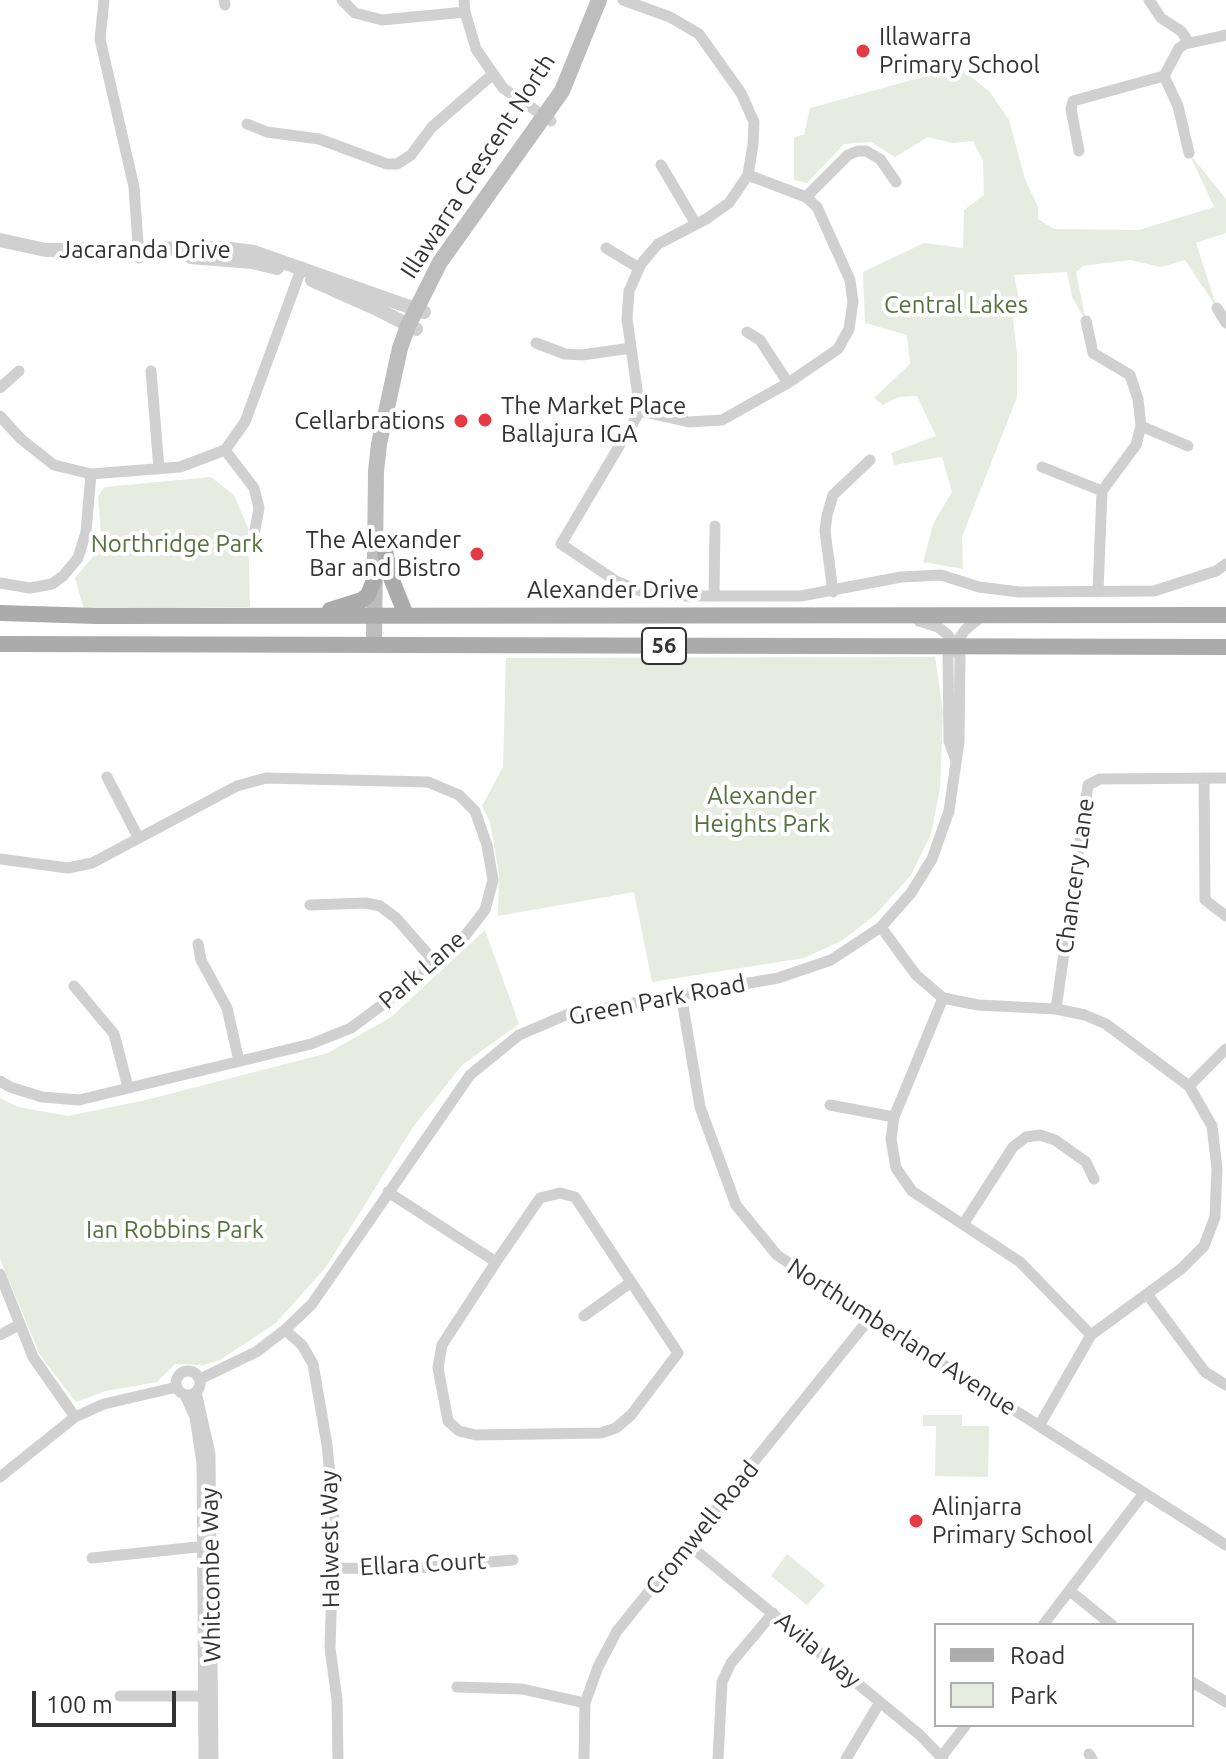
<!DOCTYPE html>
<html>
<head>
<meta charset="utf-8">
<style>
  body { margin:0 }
  #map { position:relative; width:1226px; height:1759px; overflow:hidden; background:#fff; font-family:Ubuntu,sans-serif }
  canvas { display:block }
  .legend { position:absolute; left:934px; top:1623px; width:260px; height:104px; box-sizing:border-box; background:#fff; border:2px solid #adadad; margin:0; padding:10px 14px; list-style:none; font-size:24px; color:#333 }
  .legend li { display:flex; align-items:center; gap:16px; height:40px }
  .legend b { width:40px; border:2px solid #adadad }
  .scale { position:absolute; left:32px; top:1691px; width:144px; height:36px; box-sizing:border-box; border:4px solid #333; border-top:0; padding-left:10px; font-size:24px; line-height:28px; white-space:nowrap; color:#333; -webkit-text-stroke:6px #fff; paint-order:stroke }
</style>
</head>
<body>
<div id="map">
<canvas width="1226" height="1759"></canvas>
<ul class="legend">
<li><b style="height:10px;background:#ababab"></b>Road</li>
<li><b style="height:22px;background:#e6ecdf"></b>Park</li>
</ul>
<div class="scale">100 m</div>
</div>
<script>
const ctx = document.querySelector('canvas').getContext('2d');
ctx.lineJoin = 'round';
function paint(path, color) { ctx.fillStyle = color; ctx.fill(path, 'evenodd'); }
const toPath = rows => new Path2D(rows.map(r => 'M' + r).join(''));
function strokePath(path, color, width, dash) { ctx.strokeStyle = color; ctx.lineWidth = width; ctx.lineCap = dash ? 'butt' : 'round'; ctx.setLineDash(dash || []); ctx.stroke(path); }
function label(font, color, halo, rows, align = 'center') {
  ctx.font = font + ' Ubuntu,sans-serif'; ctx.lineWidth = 8; ctx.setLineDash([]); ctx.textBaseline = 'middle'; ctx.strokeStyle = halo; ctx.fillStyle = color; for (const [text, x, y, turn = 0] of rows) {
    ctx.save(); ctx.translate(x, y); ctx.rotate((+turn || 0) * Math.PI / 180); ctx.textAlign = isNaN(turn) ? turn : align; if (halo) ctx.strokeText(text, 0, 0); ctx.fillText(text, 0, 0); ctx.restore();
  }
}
paint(toPath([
  [959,67,990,92,1009,120,1025,179,1038,207,1038,219,1054,229,1139,230,1214,207,1189,153,1226,199,1226,233,1196,243,1217,308,1185,260,1161,267,1130,260,1083,266,1076,272,1086,321,1072,297,1067,272,1014,275,1022,313,1013,318,1017,355,1017,397,962,537,963,569,923,562,934,522,952,492,942,457,894,465,891,453,936,436,917,396,898,397,883,405,874,398,910,364,907,335,865,323,863,272,924,243,963,248,964,210,984,195,983,161,973,141,952,143,928,137,895,157,871,142,844,144,807,183,794,180,794,137,804,135,810,108],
  [211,477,234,495,248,528,250,607,84,609,75,578,102,546,98,496,105,487],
  [935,657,943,711,940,788,931,834,911,875,876,914,843,940,804,958,652,982,634,892,498,916,499,874,490,822,482,806,503,767,506,658],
  [485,930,519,1024,462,1065,413,1127,326,1267,276,1323,220,1360,204,1365,175,1364,157,1382,106,1391,76,1402,40,1355,0,1259,0,1098,18,1107,68,1116,146,1100,328,1053,391,1017],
  [923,1415,962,1415,962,1426,989,1426,988,1477,935,1476,936,1426,923,1426],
  [787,1554,825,1585,807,1605,771,1576]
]), '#e6ecdf');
strokePath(toPath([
  [104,0,100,39,134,187,139,258],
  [224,0,225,5],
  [342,0,355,13,382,20,465,12],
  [464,0,465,12,476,49,503,88,551,121],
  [623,0,670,17,699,34,741,93,754,122,753,145,748,175,729,203,706,219,658,244,641,264,629,291,627,319,640,411,561,544,616,581,643,592,674,596,801,596,901,577,941,575,979,587,1019,592,1154,591,1216,571,1226,564],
  [1149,0,1161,18,1181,31,1186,38,1185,44,1226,35],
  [1164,76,1178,106,1189,153],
  [247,124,267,132,319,139,387,164,397,164,411,155,432,127,493,74],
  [1079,151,1071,109,1073,101,1164,76,1179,48,1185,44],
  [661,165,696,224],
  [806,197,848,155,858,151,866,151,880,159,896,182],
  [606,248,639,268],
  [1217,308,1226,323],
  [1086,321,1093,353,1130,375,1138,399,1141,426,1136,445,1102,491,1098,592],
  [747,332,760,340,788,383],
  [536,343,565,354,582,355,631,348],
  [151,371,159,469],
  [0,388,19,371],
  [640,411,689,422,722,420,788,383,838,349,849,329,853,302,850,280,817,207,806,197,748,175],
  [0,416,21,439,54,465,91,474,180,467,225,450,245,422,302,267],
  [1141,426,1188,446],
  [225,450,254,488,259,508,255,530],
  [1042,467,1102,491],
  [0,583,30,588,52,584,63,576,78,558,86,532,91,474],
  [833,592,825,531,827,515,833,495,870,460],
  [714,595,715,526],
  [955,758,949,741,948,655,965,630,984,614],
  [107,777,138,837],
  [1204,778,1205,900,1226,916],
  [0,859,68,868,92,863,237,786,266,778,428,782,459,795,475,811,487,845,493,880,485,910,461,941,433,960,390,999,351,1028,311,1044,79,1100,42,1097,10,1087,0,1081],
  [310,905,366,903,380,906,396,918,433,960],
  [881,927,916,975,943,998,978,1005,1056,1009,1085,1015,1106,1024,1189,1086,1212,1126,1217,1168,1215,1217,1204,1246,1181,1269,1091,1335,1039,1426],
  [198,944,201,960,227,1008,239,1061],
  [74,986,114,1034,128,1087],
  [681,994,700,1107,736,1205,777,1255,870,1318,1226,1545],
  [943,998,894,1117,891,1139,896,1168,912,1191,1020,1262,1091,1335],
  [1056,1009,1088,785,1100,779,1226,778],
  [1189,1086,1226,1049],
  [830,1105,894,1117],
  [388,1192,496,1262,442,1345,438,1368,448,1421,459,1431,476,1435,601,1433,616,1428,631,1415,678,1353,575,1197,560,1193,540,1198,496,1262],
  [964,1223,1013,1147,1026,1137,1040,1135,1055,1140,1086,1162,1094,1179],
  [0,1274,33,1357,75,1417],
  [1147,1294,1205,1372,1226,1385],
  [584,1316,630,1283],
  [285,1330,302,1345,313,1364,327,1445,334,1516,330,1648,337,1700,338,1759],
  [0,1335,19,1325],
  '176 1383a12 12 0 1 1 24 0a12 12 0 1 1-24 0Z',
  [200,1379,256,1352,285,1330,312,1304,470,1075,519,1035,566,1015,778,978,831,960,881,927,911,893,932,859,949,811,959,742,960,656,948,635,938,627,919,621],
  [196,1392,210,1454,213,1759],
  [185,1395,195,1417,202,1463,204,1759],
  [0,1477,75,1417,104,1404,177,1387],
  [689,1545,920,1735,943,1759],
  [92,1558,207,1546],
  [333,1568,408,1569,513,1560],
  [1070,1591,1112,1625],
  [1043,1625,1144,1493],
  [1192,1682,1226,1702],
  [457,1687,522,1689,585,1703],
  [120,1696,211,1696],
  [1089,1754,1092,1759],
  [942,1756,966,1725],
  [584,1759,585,1703,598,1667,617,1631,870,1318],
  [718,1759,722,1682,731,1663,773,1613],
  [846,1759,880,1702]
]), '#d0d0d0', 11);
strokePath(toPath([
  [0,240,46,250,223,248,254,252,424,312],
  [191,257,252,262,277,268],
  [312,280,375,308,416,329]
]), '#d0d0d0', 14);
strokePath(toPath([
  [374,644,376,471,379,444,400,348,408,326,440,262,562,91,599,0]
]), '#bdbdbd', 16);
strokePath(toPath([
  [385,551,391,578,406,615],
  [330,610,362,600,368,595,374,580],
  [0,613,96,616,1226,615],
  [0,644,1226,647]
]), '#ababab', 16);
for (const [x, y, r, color] of [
  [863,51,8,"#e63946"],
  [485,420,8,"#e63946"],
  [461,421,8,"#e63946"],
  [477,554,8,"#e63946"],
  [916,1521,8,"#e63946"]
]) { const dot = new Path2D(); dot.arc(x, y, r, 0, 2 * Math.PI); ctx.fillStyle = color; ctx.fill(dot); strokePath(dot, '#fff', 3); }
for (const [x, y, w] of [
  [664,646,44]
]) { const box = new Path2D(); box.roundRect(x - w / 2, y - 18, w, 36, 6); ctx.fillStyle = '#fff'; ctx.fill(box); strokePath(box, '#333', 2); }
label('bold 22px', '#333', null, [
  ["56",664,646]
]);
label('24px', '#333', '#fff', [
  ["Illawarra",879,37],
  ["Primary School",879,65],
  ["The Market Place",501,406],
  ["Ballajura IGA",501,434],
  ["Cellarbrations",445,421,"right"],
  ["The Alexander",461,540,"right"],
  ["Bar and Bistro",461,568,"right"],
  ["Alinjarra",932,1507],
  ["Primary School",932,1535]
], 'left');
label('24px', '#333', '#fff', [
  ["Illawarra Crescent North",478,166,-57],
  ["Jacaranda Drive",145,250],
  ["Alexander Drive",613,590],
  ["Chancery Lane",1075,876,-82],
  ["Park Lane",422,970,-41],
  ["Green Park Road",657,1000,-11],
  ["Northumberland Avenue",902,1337,33],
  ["Cromwell Road",702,1528,-51],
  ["Halwest Way",330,1539,-91],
  ["Ellara Court",423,1564,-3],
  ["Whitcombe Way",211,1575,-91],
  ["Avila Way",818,1650,40]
]);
label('24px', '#56703f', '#fff', [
  ["Central Lakes",956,305],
  ["Northridge Park",177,544],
  ["Alexander",762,796],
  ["Heights Park",762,824],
  ["Ian Robbins Park",175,1230]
]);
</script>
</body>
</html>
